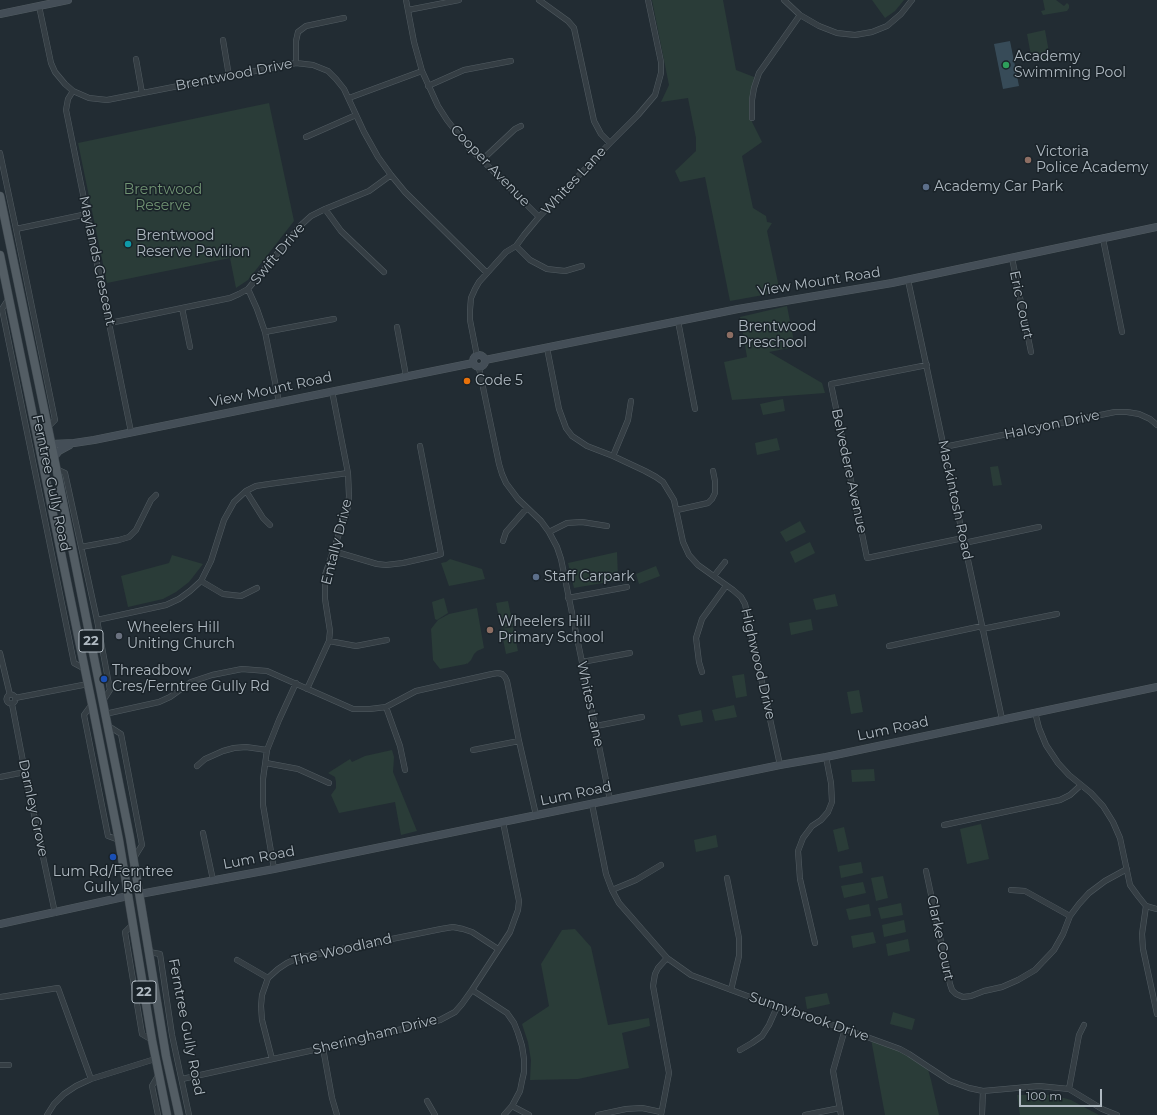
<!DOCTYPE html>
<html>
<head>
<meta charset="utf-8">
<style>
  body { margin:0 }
  #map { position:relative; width:1157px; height:1115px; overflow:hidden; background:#222c33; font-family:Montserrat,sans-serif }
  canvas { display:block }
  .scale { position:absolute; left:1019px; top:1089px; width:83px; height:18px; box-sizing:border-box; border:2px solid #afb9c1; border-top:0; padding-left:5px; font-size:12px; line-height:14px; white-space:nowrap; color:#afb9c1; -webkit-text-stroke:3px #1a2329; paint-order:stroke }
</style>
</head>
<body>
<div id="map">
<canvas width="1157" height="1115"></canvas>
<div class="scale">100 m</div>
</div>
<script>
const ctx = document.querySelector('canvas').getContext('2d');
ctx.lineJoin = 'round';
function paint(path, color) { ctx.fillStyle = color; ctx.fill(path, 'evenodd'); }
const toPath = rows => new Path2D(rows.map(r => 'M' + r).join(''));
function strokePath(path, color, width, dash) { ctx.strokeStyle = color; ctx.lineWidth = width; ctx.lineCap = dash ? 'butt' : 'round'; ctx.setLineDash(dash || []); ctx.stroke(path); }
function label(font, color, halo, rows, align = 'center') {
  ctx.font = font + ' Montserrat,sans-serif'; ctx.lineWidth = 3; ctx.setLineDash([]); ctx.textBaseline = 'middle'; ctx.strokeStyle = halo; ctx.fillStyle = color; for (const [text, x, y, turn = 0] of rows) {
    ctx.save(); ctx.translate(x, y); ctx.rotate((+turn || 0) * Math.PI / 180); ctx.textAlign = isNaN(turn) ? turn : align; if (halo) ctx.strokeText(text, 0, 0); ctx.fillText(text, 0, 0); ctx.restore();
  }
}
paint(toPath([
  [652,0,723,0,736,70,754,77,750,107,752,122,762,142,742,156,753,208,766,216,767,222,772,223,767,231,780,292,730,301,705,177,680,182,675,171,696,151,696,138,688,98,661,102,669,85],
  [872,0,904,0,895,11,885,18],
  [1043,0,1056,0,1064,6,1067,3,1069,5,1069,8,1067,11,1043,15,1041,11,1045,10],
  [1045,30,1050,58,1032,61,1027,34],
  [269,103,294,221,248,280,236,288,230,258,107,283,78,143],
  [787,306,795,347,769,352,822,383,825,393,732,400,724,362,747,357,740,317],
  [783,399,785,411,763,415,760,404],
  [777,438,780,450,757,455,755,443],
  [998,466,1002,485,993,486,990,467],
  [800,521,806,532,786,542,780,532],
  [810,542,815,553,795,563,790,552],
  [617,552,618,577,614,581,574,588,568,563],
  [172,555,203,564,189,582,176,592,163,599,128,607,121,576,169,563],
  [450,559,482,569,485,579,449,586,441,563,446,562],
  [656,566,660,576,639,584,636,574],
  [835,594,838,606,816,610,813,599],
  [444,598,448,613,437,620,435,619,432,602],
  [508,601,513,626,501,628,496,603],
  [477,608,484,648,477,651,474,654,471,660,467,664,466,663,466,664,440,669,433,660,431,629,438,620,449,614],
  [811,619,813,630,791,635,789,623],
  [513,627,518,651,506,654,501,629],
  [744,674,747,696,736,698,732,676],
  [859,690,863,712,851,714,847,692],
  [734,705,737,717,715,721,712,710],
  [701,710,703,722,681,726,678,715],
  [392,750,394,757,393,772,417,831,401,835,395,802,339,813,331,795,336,788,336,782,335,777,328,773,350,759,352,762,365,756],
  [874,769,875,781,852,782,851,770],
  [981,824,989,859,967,864,960,829],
  [844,827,849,849,838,852,833,830],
  [716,835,718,847,696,852,694,840],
  [861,862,863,873,841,878,839,866],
  [883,876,888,898,876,901,871,878],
  [863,882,866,893,844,898,841,886],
  [901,903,903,915,881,919,878,908],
  [869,904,871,916,849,920,846,909],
  [904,920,906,932,884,937,882,925],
  [575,929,591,947,608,1025,649,1018,650,1026,622,1033,629,1068,578,1079,530,1080,531,1060,528,1042,522,1024,549,1006,541,964,562,930],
  [873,932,876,943,853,948,851,936],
  [908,939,910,951,888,956,886,944],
  [827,993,830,1004,807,1009,805,997],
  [893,1012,915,1019,912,1030,890,1024],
  [871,1039,909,1054,927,1066,931,1080,939,1115,885,1115],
  [1017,1095,1053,1095,1071,1100,1099,1115,1020,1115]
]), '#2a3c38');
paint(toPath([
  [1010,41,1019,86,1003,89,994,44]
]), '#374b58');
const street = toPath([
  [406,0,414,42,422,71,438,106,447,120,469,148,482,160,539,217],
  [539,0,568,21,574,28,594,121,601,134,610,143],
  [784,0,800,15,819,26,837,33,855,35,872,32,887,26,901,14,912,0],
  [39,6,51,63,55,72,65,84,73,91,89,98,107,100,296,63,313,65,328,71,336,79,344,89,364,132,378,157,391,175,405,192,487,273],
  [408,10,459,0],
  [223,40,229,76],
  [136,59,142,93],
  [296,63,296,41,298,32,306,26,344,18],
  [428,86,464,70,511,61],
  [73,91,68,99,66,110,131,432],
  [349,98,422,71],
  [752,118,752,100,754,88,759,73,800,15],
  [306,137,356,115],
  [0,153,16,229,55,420,48,427],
  [482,160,515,129,521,126],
  [325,209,341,231,384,272],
  [16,229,87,214],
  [1103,239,1122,332],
  [516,246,530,260,547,269,565,271,582,266],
  [1012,258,1031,352],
  [908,280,1002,719],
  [248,289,257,309,265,332,279,402],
  [9,298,2,309,74,663,85,669],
  [182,308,190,347],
  [678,321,695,409],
  [110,323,230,298,239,294,248,289,300,226,311,216,325,209,369,191,391,175],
  [397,327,406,376],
  [265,332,334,319],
  [547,348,559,409,566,428,572,436,587,446,613,456,645,471,656,477,663,482,674,500,683,542,689,555,698,565,733,590,741,597,745,604,780,765],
  [477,356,470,320,470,310,471,298,475,289,479,282,506,252,516,246,524,235,539,217,610,143,638,115,655,95,661,73,661,62,648,0],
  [927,365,831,384,867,558,963,538],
  [479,368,499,464,502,474,506,483,518,499,541,521,549,532,557,547,561,559,610,800],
  [944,447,1115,412,1127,412,1139,414,1150,419,1157,425],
  [613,456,628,420,631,401],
  [56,469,65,473,97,620,110,690,103,701],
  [246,491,263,518,270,525],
  [677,510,708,503,712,499,715,493,715,481,713,471],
  [549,532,567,523,582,522,607,526],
  [503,541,506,532,527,508],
  [964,543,1039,527],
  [81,547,119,540,129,537,136,530,151,500,156,495],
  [333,551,377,564,386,565,403,563,434,556,441,554,420,446],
  [714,576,725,562],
  [201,581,223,594,241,596,257,588],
  [568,598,627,587],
  [97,620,166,605,179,599,190,591,201,581,211,561,224,520,234,502,246,491,256,486,269,484,348,473],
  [982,629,1057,614],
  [329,641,356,646,387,640],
  [889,646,982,626],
  [0,653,10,695],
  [582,662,630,653],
  [702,672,699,662,696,638,702,619,726,586],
  [307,689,329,641,330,631,325,599,325,575,348,507,349,496,348,473,332,391],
  '6.5 699a4.5 4.5 0 1 1 9 0a4.5 4.5 0 1 1-9 0Z',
  [15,698,88,684],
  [12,704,25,772,55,913],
  [92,704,84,715,108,836,119,840],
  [386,707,400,746,405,770],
  [1035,712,1039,728,1046,745,1058,763,1069,775,1091,793,1103,806,1113,822,1120,838,1130,885,1138,896,1146,906,1157,909],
  [105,714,159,702,170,697,191,682,212,675,242,669,267,671,353,709,370,709,386,707,416,691,492,674,498,673,502,674,505,677,507,681,519,741,536,815],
  [107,725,121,734,142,845,134,858],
  [596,726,642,717],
  [473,750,519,741],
  [266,763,298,769,329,783],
  [197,766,205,759,223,751,234,748,246,747,267,750],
  [0,777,25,772],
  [592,804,606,874,612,890,619,903,667,958,691,975,777,1007,845,1029,900,1049,909,1054,927,1066,950,1081,969,1088,983,1091,1039,1086,1069,1089,1102,1109,1117,1115],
  [944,825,1060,800,1070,795,1081,785],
  [203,833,213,880],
  [274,869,263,805,263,779,267,750,279,720,296,683],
  [926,871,950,984,952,990,956,994,963,997,971,996,984,991,1002,987,1018,980,1035,970,1054,950,1063,934,1070,916,1079,904,1089,893,1105,881,1127,869],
  [727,878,739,938,739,956,731,990],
  [612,890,636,880,661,865],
  [1011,890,1025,891,1070,916],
  [1146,906,1142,934,1143,949,1157,1014],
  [133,924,125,932,142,1034,152,1040],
  [815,943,800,879,798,851,803,838,812,826,821,820,828,812,832,802,831,783,826,757],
  [149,952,160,954,172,1035,189,1115],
  [237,960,268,978],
  [472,990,507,1013,514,1023,518,1033,522,1046,524,1059,524,1072,522,1081,520,1091,512,1106,504,1115],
  [0,997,58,988,91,1079],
  [323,1048,332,1098,337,1115],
  [740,1050,752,1043,762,1036,769,1025,777,1007],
  [272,1059,262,1020,261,1006,262,995,268,978,278,969,287,963,298,958,441,929,453,927,463,929,472,932,498,949],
  [0,1065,9,1065],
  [182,1079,323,1048,440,1020,455,1012,462,1004,472,990,510,932,518,910,519,901,503,822],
  [1069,1089,1079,1035,1084,1025],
  [427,1101,435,1115],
  [512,1106,529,1115],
  [47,1115,54,1104,64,1094,76,1086,91,1079,155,1059],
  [158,1115,152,1086,159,1074],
  [598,1115,626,1109,642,1108,661,1112],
  [661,1115,669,1073,653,986,655,974,658,968,667,958],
  [805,1115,840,1108],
  [841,1115,833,1071,845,1029],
  [982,1115,983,1091]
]);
const secondary = toPath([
  [0,14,68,0],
  '473 361a6 6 0 1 1 12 0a6 6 0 1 1-12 0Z',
  [485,360,738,309,892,283,1157,227],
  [51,444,74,443,94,440,473,363],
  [54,457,59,451,70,445],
  [140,894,274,869,780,765,826,757,1157,687],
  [0,924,128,896]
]);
const primary = toPath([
  [0,196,54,457,130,838,166,1056,179,1115],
  [0,255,92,704,119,840,152,1040,167,1115]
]);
strokePath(street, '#525c62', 6);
strokePath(secondary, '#525c62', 8);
strokePath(primary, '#3e474e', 9);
strokePath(street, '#353e44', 5);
strokePath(secondary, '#444e57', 7);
strokePath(primary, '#535d64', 8);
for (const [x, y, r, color] of [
  [1006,65,4,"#2e9e5b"],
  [1028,160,4,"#8d6e63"],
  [926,187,4,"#5c6f8a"],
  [128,244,4,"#0f9aa8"],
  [730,335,4,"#8d6e63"],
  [467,381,4,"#e8710a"],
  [536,577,4,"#5c6f8a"],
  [490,630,4,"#8d6e63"],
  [119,636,4,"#6b7280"],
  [104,679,4,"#1a4fb4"],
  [113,857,4,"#1a4fb4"]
]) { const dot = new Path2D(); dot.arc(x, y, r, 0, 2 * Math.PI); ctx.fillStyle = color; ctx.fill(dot); strokePath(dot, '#1a2329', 1.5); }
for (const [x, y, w] of [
  [91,641,24],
  [144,992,24]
]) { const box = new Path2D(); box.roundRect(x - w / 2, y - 11, w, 22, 3); ctx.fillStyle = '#1a2329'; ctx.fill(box); strokePath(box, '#afb9c1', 1); }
label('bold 13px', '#afb9c1', null, [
  ["22",91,641],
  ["22",144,992]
]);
label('14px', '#afb9c1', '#1a2329', [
  ["Academy",1014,57],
  ["Swimming Pool",1014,73],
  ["Victoria",1036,152],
  ["Police Academy",1036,168],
  ["Academy Car Park",934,187],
  ["Brentwood",136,236],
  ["Reserve Pavilion",136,252],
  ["Brentwood",738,327],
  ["Preschool",738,343],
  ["Code 5",475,381],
  ["Staff Carpark",544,577],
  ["Wheelers Hill",498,622],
  ["Primary School",498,638],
  ["Wheelers Hill",127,628],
  ["Uniting Church",127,644],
  ["Threadbow",112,671],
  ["Cres/Ferntree Gully Rd",112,687],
  ["Lum Rd/Ferntree",113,872,"center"],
  ["Gully Rd",113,888,"center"]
], 'left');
label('14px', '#afb9c1', '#1a2329', [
  ["Brentwood Drive",234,75,-11],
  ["Cooper Avenue",490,166,46],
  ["Whites Lane",574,181,-47],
  ["Swift Drive",278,254,-50],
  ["Maylands Crescent",97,261,78],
  ["View Mount Road",819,282,-9],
  ["Eric Court",1021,305,78],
  ["View Mount Road",271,390,-12],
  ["Halcyon Drive",1052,425,-12],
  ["Belvedere Avenue",849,471,78],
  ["Ferntree Gully Road",51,483,78],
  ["Mackintosh Road",955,500,78],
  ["Entally Drive",337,542,-76],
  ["Highwood Drive",758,664,77],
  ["Whites Lane",590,704,78],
  ["Lum Road",893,729,-12],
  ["Lum Road",576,794,-12],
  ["Darnley Grove",33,808,78],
  ["Lum Road",259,858,-11],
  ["Clarke Court",940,938,78],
  ["The Woodland",342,950,-13],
  ["Sunnybrook Drive",809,1017,19],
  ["Ferntree Gully Road",186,1027,79],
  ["Sheringham Drive",375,1035,-14]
]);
label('14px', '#719473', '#1a2329', [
  ["Brentwood",163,190],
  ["Reserve",163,206]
]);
</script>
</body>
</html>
